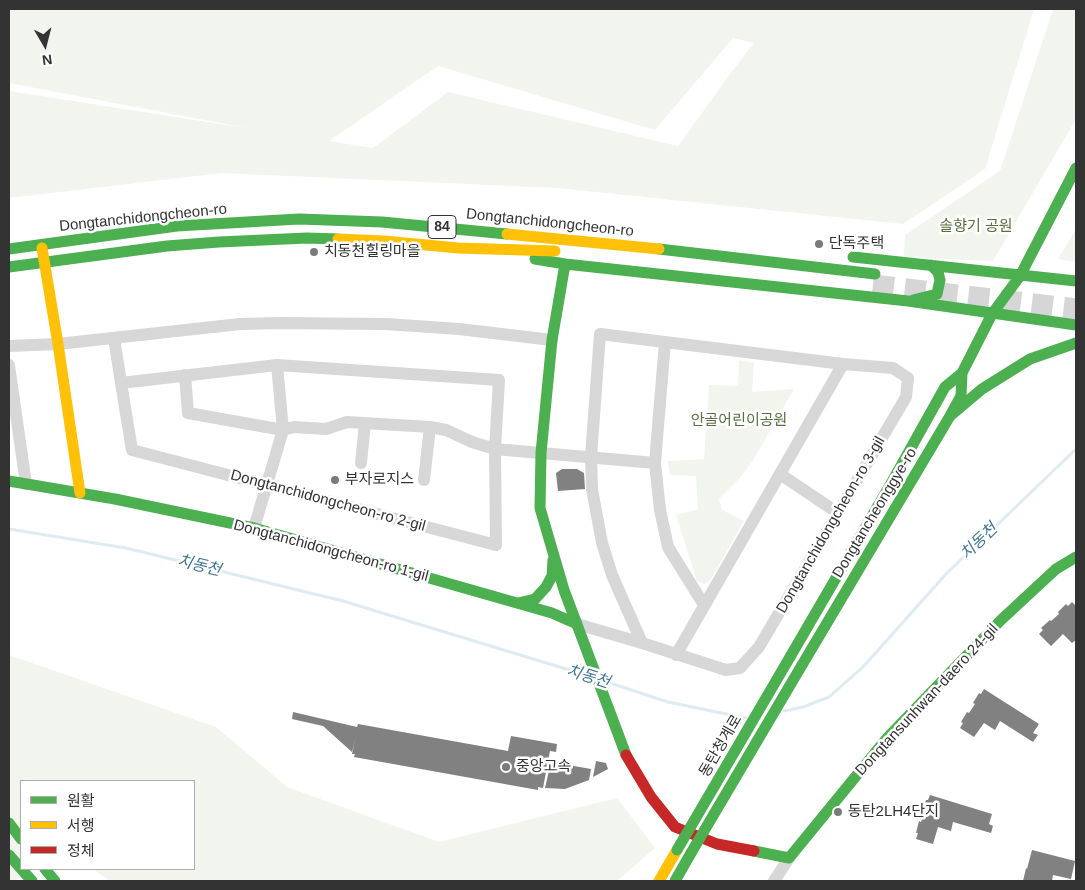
<!DOCTYPE html>
<html>
<head>
<meta charset="utf-8">
<style>
  body { margin:0 }
  #map { position:relative; width:1085px; height:890px; overflow:hidden; background:#fff; font-family:Arial,"Noto Sans KR",sans-serif }
  canvas { display:block }
  .frame { position:absolute; inset:0; border:10px solid #333; pointer-events:none }
  .legend { position:absolute; left:20px; top:780px; width:175px; height:90px; box-sizing:border-box; background:#fff; border:1px solid #adadad; margin:0; padding:6px 9px; list-style:none; font-size:15px; color:#333 }
  .legend li { display:flex; align-items:center; gap:10px; height:25px }
  .legend b { width:25px; border:1px solid #adadad }
  .north { position:absolute; left:20px; top:20px; width:50px; height:50px; -webkit-text-stroke:4px #fff; paint-order:stroke; rotate:172deg; font-size:14px; font-weight:700; line-height:20px; text-align:center; color:#333 }
  .north::after { content:''; display:block; margin:auto; width:18px; height:22px; background:#333; clip-path:polygon(50% 0,100% 100%,50% 72%,0 100%) }
</style>
</head>
<body>
<div id="map">
<canvas width="1085" height="890"></canvas>
<div class="frame"></div>
<ul class="legend">
<li><b style="height:6px;background:#4caf50"></b>원활</li>
<li><b style="height:6px;background:#ffc107"></b>서행</li>
<li><b style="height:6px;background:#c62828"></b>정체</li>
</ul>
<div class="north">N</div>
</div>
<script>
const ctx = document.querySelector('canvas').getContext('2d');
ctx.lineJoin = 'round';
function paint(path, color) { ctx.fillStyle = color; ctx.fill(path, 'evenodd'); }
const toPath = rows => new Path2D(rows.map(r => 'M' + r).join(''));
function strokePath(path, color, width, dash) { ctx.strokeStyle = color; ctx.lineWidth = width; ctx.lineCap = dash ? 'butt' : 'round'; ctx.setLineDash(dash || []); ctx.stroke(path); }
function label(font, color, halo, rows, align = 'center') {
  ctx.font = font + ' Arial,"Noto Sans KR",sans-serif'; ctx.lineWidth = 5; ctx.setLineDash([]); ctx.textBaseline = 'middle'; ctx.strokeStyle = halo; ctx.fillStyle = color; for (const [text, x, y, turn = 0] of rows) {
    ctx.save(); ctx.translate(x, y); ctx.rotate((+turn || 0) * Math.PI / 180); ctx.textAlign = isNaN(turn) ? turn : align; if (halo) ctx.strokeText(text, 0, 0); ctx.fillText(text, 0, 0); ctx.restore();
  }
}
paint(toPath([
  [9,9,1034,9,985,169,903,224,558,188,221,173,9,198,9,91,252,129,9,83],
  [733,38,754,43,730,74,678,146,448,92,373,148,329,141,438,66,655,130],
  [1053,9,1076,9,1076,119,993,261,904,257,905,235,1000,171],
  [1076,229,1076,262,1058,259],
  [739,360,754,363,752,392,794,389,752,462,739,479,719,499,722,510,744,521,710,581,704,584,697,581,676,515,698,509,696,476,670,475,668,461,704,459,709,385,738,386],
  [9,655,216,727,287,787,439,842,617,798,655,848,617,881,110,881,93,869,194,869,194,781,21,781,21,869,33,869,13,881,9,881]
]), '#f1f5ed');
strokePath(toPath([
  [9,529,126,548,343,601,589,676],
  [607,682,668,702,746,718],
  [784,711,803,707,829,697,863,667,946,574,1076,449]
]), '#ddebf3', 3);
paint(toPath([
  [562,469,577,469,584,473,585,489,558,491,556,473],
  [1072,602,1076,606,1076,640,1072,643,1063,634,1051,646,1039,634,1043,630,1041,628,1050,620,1051,621,1059,614,1058,612,1066,604,1068,606],
  [984,689,1039,724,1033,733,1038,735,1033,742,1000,721,995,730,984,723,974,737,960,728,963,723,961,722,967,712,969,713,975,704,973,703,979,693,981,694],
  [293,712,357,727,358,724,508,751,511,736,557,744,556,752,550,751,543,788,538,787,538,790,354,757,355,754,352,754,355,740,352,752,323,726,292,719],
  [596,761,606,763,608,769,593,777],
  [551,762,591,769,589,780,565,789,545,788],
  [930,795,992,814,989,824,993,826,991,833,953,822,951,831,938,827,933,844,916,839,918,833,916,833,919,821,921,822,925,812,923,811,926,800,928,800],
  [1032,850,1075,861,1071,879,1053,875,1052,881,1023,881,1026,868,1027,869]
]), '#818181');
strokePath(toPath([
  [873,285,1076,309]
]), '#d6d6d6', 21, [21, 11]);
strokePath(toPath([
  [114,338,121,383,132,450,496,545,495,449,499,380,277,365,121,383],
  [665,342,655,463,660,510,668,547,704,605],
  [9,346,58,344,240,324,279,323,386,324,459,329,552,340],
  [9,365,26,484],
  [185,375,188,413,283,430,294,427,326,429,347,422,430,427,446,430,472,442,495,449,655,463],
  [361,463,365,423],
  [780,474,838,513],
  [424,480,430,427],
  [254,528,283,430,277,365],
  [577,624,642,643,726,670,740,668,759,647,906,397,908,378,893,368,843,364,600,334,591,457,592,489,602,543,612,575,642,643],
  [676,655,843,364],
  [774,881,789,858]
]), '#d7d7d7', 12);
strokePath(toPath([
  [9,249,177,226,299,219,382,222,507,234],
  [659,249,875,274],
  [853,257,1076,281],
  [535,259,565,264,908,301,1076,325],
  [565,264,552,340,541,453,540,508,564,590,626,755],
  [9,267,167,246,219,242,307,238,338,239],
  [913,300,937,294,940,280,938,272,931,265],
  [950,416,982,389,1030,359,1076,343],
  [9,481,115,499,254,528,552,613,577,624],
  [518,603,535,599,546,587,552,576,553,560],
  [790,657,893,480,945,387,962,373],
  [802,665,950,416,961,396,962,373,992,314,1020,276,1076,168],
  [9,823,21,839],
  [754,851,789,858,888,737,1001,620,1056,569,1076,557],
  [9,855,32,881],
  [45,869,55,881],
  [675,881,691,853]
]), '#4caf50', 11);
strokePath(toPath([
  [507,234,659,249],
  [338,239,384,241,458,248,555,251],
  [42,248,58,344,80,493],
  [659,881,677,850]
]), '#ffc107', 11);
strokePath(toPath([
  [626,755,651,797,675,827,717,844,754,851]
]), '#c62828', 11);
strokePath(toPath([
  [677,850,790,657],
  [691,853,802,665]
]), '#4caf50', 11);
for (const [x, y, r, color] of [
  [819,244,5,"#7a7a7a"],
  [314,252,5,"#7a7a7a"],
  [335,480,5,"#7a7a7a"],
  [506,767,5,"#7a7a7a"],
  [838,812,5,"#7a7a7a"]
]) { const dot = new Path2D(); dot.arc(x, y, r, 0, 2 * Math.PI); ctx.fillStyle = color; ctx.fill(dot); strokePath(dot, '#fff', 2); }
for (const [x, y, w] of [
  [442,227,28]
]) { const box = new Path2D(); box.roundRect(x - w / 2, y - 11.5, w, 23, 4); ctx.fillStyle = '#fff'; ctx.fill(box); strokePath(box, '#333', 1); }
label('bold 14px', '#333', null, [
  ["84",442,227]
]);
label('15px', '#333', '#fff', [
  ["Dongtanchidongcheon-ro",143,218,-6],
  ["Dongtanchidongcheon-ro",550,223,6],
  ["Dongtanchidongcheon-ro 2-gil",328,501,15],
  ["Dongtancheonggye-ro",875,513,-59],
  ["Dongtanchidongcheon-ro 3-gil",831,525,-60],
  ["Dongtanchidongcheon-ro 1-gil",331,551,15],
  ["Dongtansunhwan-daero 24-gil",927,700,-47],
  ["동탄청계로",721,746,-60]
]);
label('15px', '#56703f', '#fff', [
  ["솔향기 공원",976,227],
  ["안골어린이공원",739,421]
]);
label('15px', '#333', '#fff', [
  ["단독주택",829,244],
  ["치동천힐링마을",324,252],
  ["부자로지스",345,480],
  ["중앙고속",516,767],
  ["동탄2LH4단지",848,812]
], 'left');
label('italic 16px', '#3f7597', '#fff', [
  ["치동천",979,542,-44],
  ["치동천",199,566,14],
  ["치동천",588,677,17]
]);
</script>
</body>
</html>
